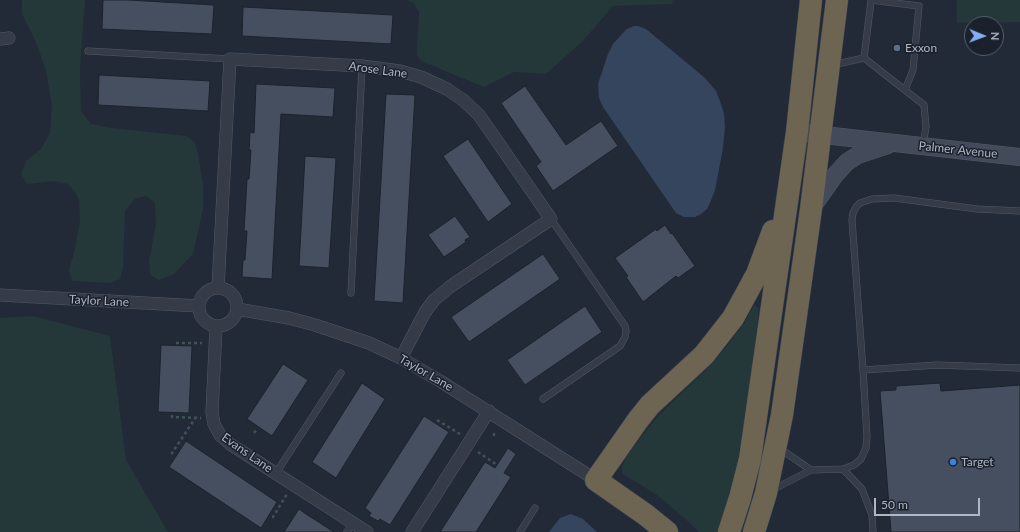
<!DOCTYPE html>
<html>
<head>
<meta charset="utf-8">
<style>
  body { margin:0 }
  #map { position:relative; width:1020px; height:532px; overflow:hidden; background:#222a37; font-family:Lato,sans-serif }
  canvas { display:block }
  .north { position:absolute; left:964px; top:16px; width:40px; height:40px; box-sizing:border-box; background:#1a212c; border:1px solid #565d69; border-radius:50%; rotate:91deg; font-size:11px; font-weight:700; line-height:16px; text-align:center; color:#afb6c4 }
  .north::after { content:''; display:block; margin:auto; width:14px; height:18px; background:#86abf2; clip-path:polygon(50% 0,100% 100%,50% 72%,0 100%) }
  .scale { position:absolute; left:874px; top:498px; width:106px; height:18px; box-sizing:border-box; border:2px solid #afb6c4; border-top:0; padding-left:5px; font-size:12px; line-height:14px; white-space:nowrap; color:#afb6c4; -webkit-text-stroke:3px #1a212c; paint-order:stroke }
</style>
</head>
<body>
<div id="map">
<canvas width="1020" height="532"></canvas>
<div class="north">N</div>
<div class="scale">50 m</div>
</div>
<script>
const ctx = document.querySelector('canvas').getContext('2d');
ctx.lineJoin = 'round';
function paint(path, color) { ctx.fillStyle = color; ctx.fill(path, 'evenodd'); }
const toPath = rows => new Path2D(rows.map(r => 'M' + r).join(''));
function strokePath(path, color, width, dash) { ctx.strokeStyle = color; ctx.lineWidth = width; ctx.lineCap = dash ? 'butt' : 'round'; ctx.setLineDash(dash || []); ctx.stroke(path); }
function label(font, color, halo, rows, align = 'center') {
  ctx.font = font + ' Lato,sans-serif'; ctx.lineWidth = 3; ctx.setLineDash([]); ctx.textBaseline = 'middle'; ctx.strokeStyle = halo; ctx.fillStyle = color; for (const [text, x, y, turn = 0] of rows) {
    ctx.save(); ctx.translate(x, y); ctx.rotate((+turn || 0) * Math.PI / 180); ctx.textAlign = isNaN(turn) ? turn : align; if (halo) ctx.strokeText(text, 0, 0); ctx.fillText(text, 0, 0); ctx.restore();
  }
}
paint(toPath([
  [22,0,85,0,80,68,81,111,91,124,112,128,187,136,195,143,198,153,203,185,203,209,193,254,174,274,159,280,150,275,149,261,156,224,155,203,146,196,135,199,125,211,123,268,120,279,111,283,72,281,69,270,75,249,80,220,79,200,75,192,68,184,54,181,27,184,21,174,26,161,41,149,50,133,52,107,46,71,36,42,22,14],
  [408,0,673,0,672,4,613,6,583,41,546,74,514,72,484,87,421,61,417,55,417,46,419,12,414,3],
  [957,0,1020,0,1020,22,957,23],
  [754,305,759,308,755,347,738,461,727,503,718,532,699,532,682,516,657,495,623,474,622,472,622,467,626,458,637,442,653,422,665,409,710,366,727,346,745,322],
  [33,316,110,336,126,460,168,532,0,532,0,318]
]), '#243739');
paint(toPath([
  [634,26,638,26,646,29,705,78,716,91,720,101,724,114,725,127,723,148,715,190,710,203,707,209,701,214,695,217,684,217,676,213,603,107,599,98,598,84,608,54,613,44,622,34,627,29],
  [571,514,583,519,597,532,549,532,560,518]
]), '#36455e');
const building = toPath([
  [103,0,128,0,214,5,212,34,102,29,103,0],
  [243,7,393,15,391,44,242,36,243,7],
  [99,75,210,81,208,111,98,105,99,75],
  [256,84,335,88,333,117,281,114,272,279,242,277,243,260,245,260,247,231,244,231,247,179,249,179,251,150,249,150,250,132,254,133,256,84],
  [525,86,566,145,601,121,618,146,553,191,536,166,541,162,501,103,525,86],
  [386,94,415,95,403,303,374,301,386,94],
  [468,139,512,204,488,222,443,156,468,139],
  [305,156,336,158,329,268,299,266,305,156],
  [455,216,470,237,465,240,466,242,444,257,428,235,455,216],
  [665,225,671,234,672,233,695,266,678,278,676,276,643,302,626,277,628,276,615,258,656,229,657,231,665,225],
  [543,254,560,279,469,342,451,317,543,254],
  [585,306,602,332,525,385,507,360,585,306],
  [161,345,192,346,189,413,158,412,161,345],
  [283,364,308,380,272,436,247,419,283,364],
  [362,383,385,399,336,478,312,462,362,383],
  [940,383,941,391,1020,385,1020,532,891,532,880,391,896,390,896,386,940,383],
  [424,416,449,432,390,525,380,519,378,521,369,516,371,513,365,508,424,416],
  [186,441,277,502,261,528,169,467,186,441],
  [508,448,516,454,504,473,511,477,476,532,440,532,485,462,495,468,508,448],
  [299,509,306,514,334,532,284,532,299,509]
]);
paint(building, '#454f5f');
strokePath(building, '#1c232e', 1);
const lane = toPath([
  [871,0,919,6,913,70,905,90],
  [88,51,230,59],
  [864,58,871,1],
  [832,65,864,58,924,105,926,127,923,145],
  [351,293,362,66],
  [863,370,852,220,853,213,856,207,860,203,872,199,894,198,977,209,1020,211],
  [543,399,620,346,625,337,626,331,625,326,551,219],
  [779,448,811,470],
  [843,469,862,489,872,515,873,532],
  [276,473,341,373],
  [772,490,811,470,843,469,854,465,861,459,866,448,867,437,863,370,937,365,1020,368],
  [347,532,353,523],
  [520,532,535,508]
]);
const street = toPath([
  [0,39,9,38],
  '199 307a19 19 0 1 1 38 0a19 19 0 1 1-38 0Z',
  [218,288,230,59,362,66,400,71,421,77,447,89,463,100,479,115,551,219,451,286,434,300,425,312,401,358],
  [0,295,199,306],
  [237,309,289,318,315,325,369,343,401,358,440,381,596,480],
  [216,327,212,412,214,424,220,435,230,444,367,532],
  [412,532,489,411]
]);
const secondary = toPath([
  [797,132,1020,157],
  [811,209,835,175,847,162,858,155,888,145]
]);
const highway = toPath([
  [667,532,646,515,596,480,638,420,650,405,704,355,733,318,757,274,773,231],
  [729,532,740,498,750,459,797,132,811,0],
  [754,532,766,493,782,415,811,209,837,0]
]);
strokePath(lane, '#525965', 7);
strokePath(street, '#525965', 13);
strokePath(secondary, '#525965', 18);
strokePath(highway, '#3f4652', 23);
strokePath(toPath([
  [176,343,202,343],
  [172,415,172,417,201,418],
  [437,420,460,434],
  [254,433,256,430],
  [494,433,494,437],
  [478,452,500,467],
  [173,454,172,453,196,417],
  [272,517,273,517,287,494]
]), '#415256', 2.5, [3, 3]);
strokePath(lane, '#353c48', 6);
strokePath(street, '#353c48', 12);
strokePath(secondary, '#434b5a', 17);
strokePath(highway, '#6d6452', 22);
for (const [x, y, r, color] of [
  [897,48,4,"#5c6f8a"],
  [953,462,4,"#3f7fe0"]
]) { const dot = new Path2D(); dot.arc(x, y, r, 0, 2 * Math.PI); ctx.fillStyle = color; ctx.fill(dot); strokePath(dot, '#1a212c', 1.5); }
label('12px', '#afb6c4', '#1a212c', [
  ["Exxon",905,48],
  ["Target",961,462]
], 'left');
label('12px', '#afb6c4', '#1a212c', [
  ["Arose Lane",378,70,8],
  ["Palmer Avenue",958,150,6],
  ["Taylor Lane",99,301,3],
  ["Taylor Lane",426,373,30],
  ["Evans Lane",247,453,35]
]);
</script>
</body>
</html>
